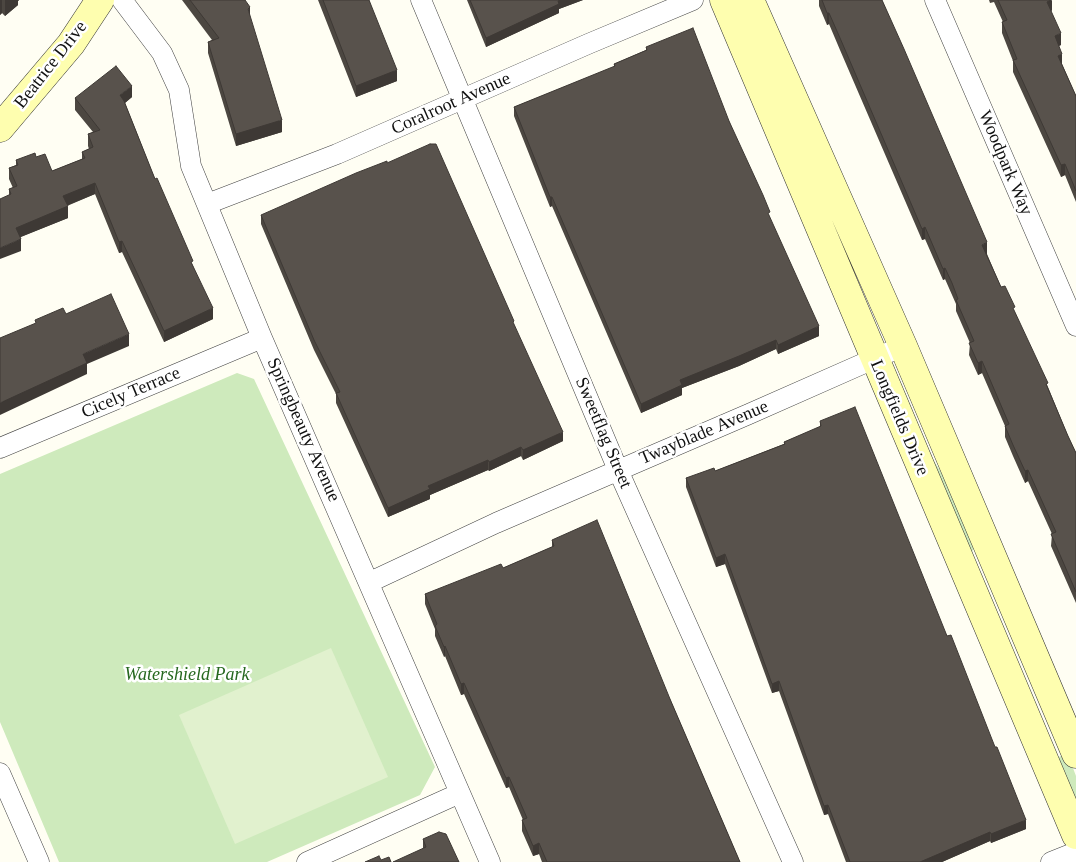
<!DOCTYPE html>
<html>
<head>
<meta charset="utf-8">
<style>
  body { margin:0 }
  canvas { display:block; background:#fffef3 }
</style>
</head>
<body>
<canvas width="1076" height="862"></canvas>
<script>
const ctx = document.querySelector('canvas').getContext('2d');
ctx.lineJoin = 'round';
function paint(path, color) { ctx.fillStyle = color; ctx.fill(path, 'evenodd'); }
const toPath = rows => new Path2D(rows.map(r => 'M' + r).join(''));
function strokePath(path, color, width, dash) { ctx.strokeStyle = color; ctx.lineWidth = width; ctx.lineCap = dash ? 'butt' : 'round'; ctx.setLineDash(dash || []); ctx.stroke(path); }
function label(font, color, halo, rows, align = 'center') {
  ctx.font = font + ' "Times New Roman",serif'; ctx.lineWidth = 5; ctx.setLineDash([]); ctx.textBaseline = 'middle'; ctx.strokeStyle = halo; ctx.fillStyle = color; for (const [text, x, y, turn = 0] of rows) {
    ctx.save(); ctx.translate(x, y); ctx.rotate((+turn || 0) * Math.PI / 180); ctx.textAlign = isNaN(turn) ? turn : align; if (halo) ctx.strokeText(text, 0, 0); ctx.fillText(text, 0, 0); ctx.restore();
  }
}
paint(toPath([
  [237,373,254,379,435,767,420,795,267,862,59,862,0,722,0,474],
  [928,452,950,486,974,547,972,552,969,552],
  [1061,756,1066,757,1071,763,1076,776,1076,808,1057,758]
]), '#ceeabc');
paint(toPath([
  [331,648,388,777,235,844,179,715]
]), '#e1f1ce');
const street = toPath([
  [122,0,162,53,179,90,191,166,262,338,490,862],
  [421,0,618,470,793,862],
  [935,0,1076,326],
  [207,204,337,154,588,44,693,0],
  [0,448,262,338],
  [370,582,496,523,749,414,903,346],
  [0,773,39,862],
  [307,862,460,793],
  [1051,862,1076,852]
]);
const secondary = toPath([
  [724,0,1076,835],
  [750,0,903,346,1076,754],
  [0,128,71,44,100,0]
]);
strokePath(street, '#434343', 21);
strokePath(secondary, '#323232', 29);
strokePath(street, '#fff', 20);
strokePath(secondary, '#fefeaf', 28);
paint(toPath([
  [0,0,19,0,18,1,18,5,5,16,2,13,0,15],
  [182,0,245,0,282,132,236,146,208,53,208,42,212,40],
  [318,0,369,0,397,81,356,97],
  [467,0,583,0,559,9,559,13,486,47],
  [819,0,882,0,987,254,1001,287,1015,313,1048,387,1068,436,1076,453,1076,603,1051,546,1052,534,1028,481,1025,483,1013,456,1005,437,1005,426,982,373,978,375,969,355,970,343,956,311,956,304,945,279,943,280,925,239,922,240,840,50,829,24,827,25,819,6],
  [989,0,1051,0,1051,12,1061,45,1059,46,1062,64,1076,96,1076,202,1065,175,1061,177,1013,72,1013,61,1002,33,1002,22,1003,22,994,2,990,3],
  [646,47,729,121,819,336,778,354,776,349,739,366,682,388,682,395,641,413,552,206,550,207,514,116,514,107,614,67,614,64,646,50],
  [132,97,125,103,155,179,193,266,213,319,164,342,122,252,119,253,95,194,67,206,68,218,20,237,21,251,9,195,9,189,13,188,9,179,9,168,16,165,16,160,36,157,52,171,82,159,82,152,89,149,88,146,88,134,93,132,75,110,75,98],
  [261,215,514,326,563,441,523,460,521,456,489,471,488,470,430,495,430,499,388,517,336,403,336,394,314,350,261,224],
  [820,421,947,636,1026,829,991,843,990,841,942,862,846,862,828,814,824,815,779,691,772,693,725,564,716,567,686,487,686,478,715,471,784,444,784,442,820,427],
  [552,540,670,699,740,862,542,862,539,854,533,856,522,831,522,820,523,820,509,787,506,788,464,694,461,695,445,656,444,657,435,636,435,629,425,604,425,594,503,568,552,547],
  [423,839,459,862,423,848]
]), '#4c4741');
paint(toPath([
  [0,0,2,0,2,13,0,15],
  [5,0,19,0,18,1,18,5,5,16],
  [561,0,583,0,559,9,559,13,486,47,486,38],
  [1052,0,1052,12,1047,2],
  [250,7,250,18,248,9],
  [827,13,829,13,829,24,827,25],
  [1061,33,1061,45,1055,47,1055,36],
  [1062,54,1062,65,1058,56],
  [397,70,397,81,356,97,356,86],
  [132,86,132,97,120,107,120,95],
  [282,120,282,132,236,146,236,134],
  [1065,164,1065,175,1061,177,1061,165],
  [95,183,95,194,63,207,63,196],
  [550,197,552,197,552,206,550,207],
  [68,206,68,218,16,239,16,228],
  [925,227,925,239,922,240,922,229],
  [21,239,21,251,0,259,0,248],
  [122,241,122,252,119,253,119,242],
  [987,242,987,254,982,256,982,245],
  [945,268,945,279,943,280,943,269],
  [213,308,213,319,164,342,164,331],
  [819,326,819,336,778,354,778,345],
  [129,334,129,346,87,364,87,374,0,415,0,403,83,354],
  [776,340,776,349,739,366,682,388,682,395,641,413,641,404,680,380],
  [982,361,982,373,978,375,978,363],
  [563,432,563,441,523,460,523,450],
  [521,447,521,456,489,471,489,462],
  [488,460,488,470,430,495,430,499,388,517,388,508,428,486],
  [1028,470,1028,481,1025,483,1025,471],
  [725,554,725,564,716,567,716,558],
  [445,646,445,656,444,657,444,647],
  [779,681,779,691,772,693,772,684],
  [464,683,464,694,461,695,461,684],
  [509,777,509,787,506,788,506,778],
  [828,805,828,814,824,815,824,806],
  [1026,820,1026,829,991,843,991,834],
  [990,832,990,841,942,862,920,862],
  [539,843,539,854,533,856,533,846]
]), '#3e3935');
const building = toPath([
  [190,0,245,0,250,7,248,9,282,120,236,134,208,42,219,38,190,0],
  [323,0,369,0,397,70,356,86,323,0],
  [470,0,561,0,558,1,559,4,486,38,470,0],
  [822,0,882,0,904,49,987,242,982,245,1001,287,1005,286,1015,307,1013,308,1048,383,1046,384,1068,436,1076,453,1076,592,1051,534,1056,532,1028,470,1025,471,1013,445,1005,426,1009,424,982,361,978,363,969,343,974,341,956,300,958,299,952,283,945,268,943,269,925,227,922,229,840,38,829,13,827,13,822,0],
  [998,0,1051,0,1047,2,1061,33,1055,36,1062,54,1058,56,1076,96,1076,191,1065,164,1061,165,1013,60,1017,59,1002,22,1007,20,998,0],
  [693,28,729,121,763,195,770,212,768,213,819,326,778,345,776,340,739,356,680,380,682,385,641,404,552,197,550,197,514,107,615,66,614,64,647,50,646,47,693,28],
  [116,66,132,86,120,95,124,101,155,179,157,178,193,261,191,262,213,308,164,331,122,241,119,242,95,183,63,196,68,206,16,228,21,239,0,248,0,199,11,194,9,189,17,186,9,168,18,165,16,160,35,153,36,157,45,154,52,171,85,158,82,152,93,147,88,134,100,130,75,98,116,66],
  [430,144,436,144,514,321,513,322,563,432,523,450,521,447,489,462,488,460,428,486,430,489,388,508,336,393,340,392,314,340,261,215,356,173,387,161,387,163,430,144],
  [111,294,129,334,83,354,87,363,0,403,0,338,36,323,35,320,63,308,66,314,111,294],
  [855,407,947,636,951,635,995,747,997,747,1026,820,991,834,990,832,920,862,850,862,828,805,824,806,779,681,772,684,725,554,716,558,686,478,714,468,715,471,785,444,784,442,821,426,820,421,855,407],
  [597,520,670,699,740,862,547,862,539,843,533,846,522,820,527,818,509,777,506,778,464,683,461,684,445,646,444,647,435,626,437,624,425,594,501,564,503,568,554,546,552,540,597,520],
  [439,832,446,834,459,862,393,862,426,847,423,839,439,832],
  [379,856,381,860,389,857,391,862,365,862,379,856]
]);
paint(building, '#58524c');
strokePath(building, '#3e3935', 1);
label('18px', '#101010', '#fff', [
  ["Beatrice Drive",51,65,-52],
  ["Coralroot Avenue",451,104,-24],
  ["Woodpark Way",1005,163,67],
  ["Cicely Terrace",131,393,-23],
  ["Longfields Drive",899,418,67],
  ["Springbeauty Avenue",303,430,66],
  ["Sweetflag Street",603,433,67],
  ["Twayblade Avenue",704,433,-23]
]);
label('italic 18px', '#26681f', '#fff', [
  ["Watershield Park",187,675]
]);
</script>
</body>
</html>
